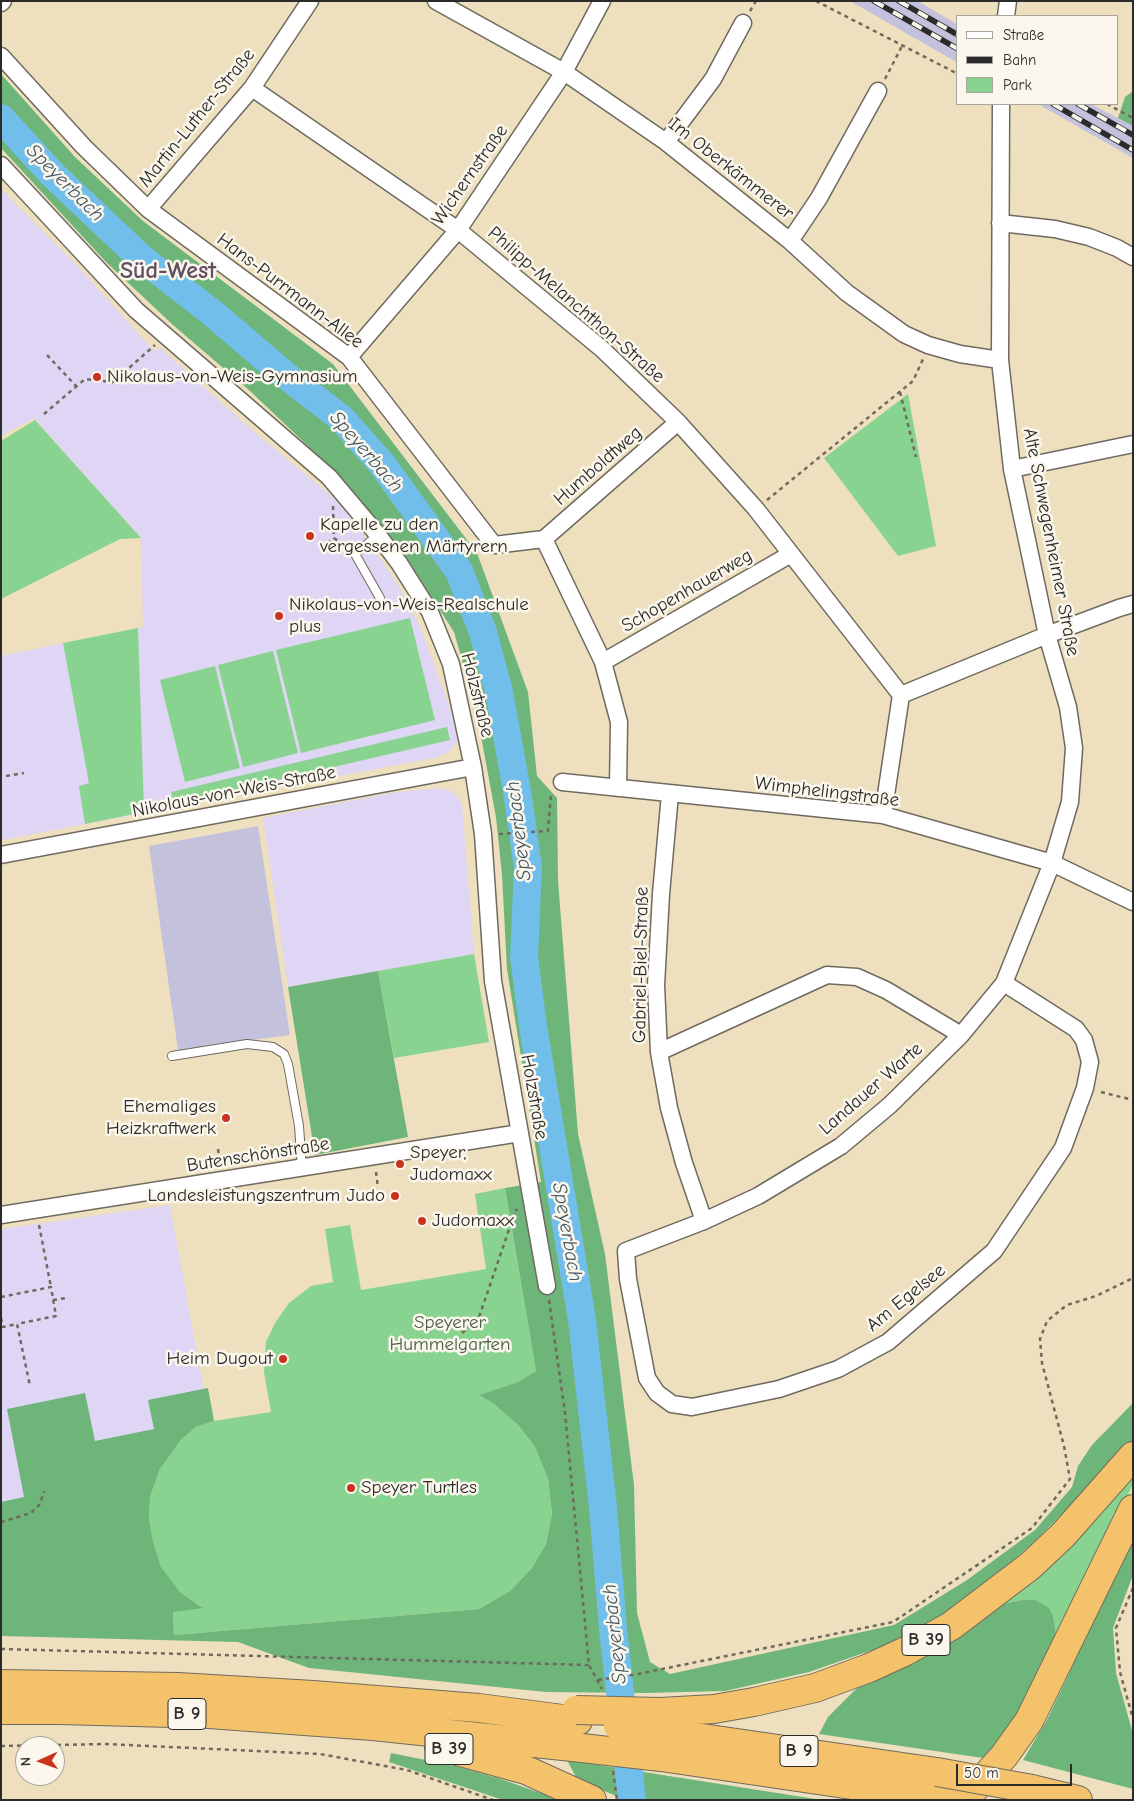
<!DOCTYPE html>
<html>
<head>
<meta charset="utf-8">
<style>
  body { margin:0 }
  #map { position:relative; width:1134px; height:1801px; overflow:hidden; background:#eee0bf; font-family:"Comic Neue",sans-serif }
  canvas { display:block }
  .frame { position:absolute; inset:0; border:2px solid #2b2b2b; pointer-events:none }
  .legend { position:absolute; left:956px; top:15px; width:162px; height:90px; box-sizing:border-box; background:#fbf7ec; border:1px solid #a8a59f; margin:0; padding:6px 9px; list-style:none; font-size:15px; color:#2b2b2b }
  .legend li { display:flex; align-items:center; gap:10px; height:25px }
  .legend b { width:25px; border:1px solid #a8a59f }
  .north { position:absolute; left:15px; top:1736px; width:50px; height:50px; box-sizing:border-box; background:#fbf7ec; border:1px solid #a8a59f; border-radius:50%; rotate:268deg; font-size:14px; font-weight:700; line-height:20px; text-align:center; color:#2b2b2b }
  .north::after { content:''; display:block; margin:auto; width:18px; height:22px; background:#c8321e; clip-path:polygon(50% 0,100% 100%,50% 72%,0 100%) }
  .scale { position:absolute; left:956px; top:1764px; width:116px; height:22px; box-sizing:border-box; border:2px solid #2b2b2b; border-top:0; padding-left:6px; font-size:15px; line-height:18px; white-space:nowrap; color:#2b2b2b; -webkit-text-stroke:4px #fbf7ec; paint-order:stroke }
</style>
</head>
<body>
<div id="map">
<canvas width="1134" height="1801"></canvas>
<div class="frame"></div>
<ul class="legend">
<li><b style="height:6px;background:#fff"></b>Straße</li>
<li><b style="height:6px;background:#2b2b2b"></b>Bahn</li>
<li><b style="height:14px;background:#89d390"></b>Park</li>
</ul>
<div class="north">N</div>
<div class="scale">50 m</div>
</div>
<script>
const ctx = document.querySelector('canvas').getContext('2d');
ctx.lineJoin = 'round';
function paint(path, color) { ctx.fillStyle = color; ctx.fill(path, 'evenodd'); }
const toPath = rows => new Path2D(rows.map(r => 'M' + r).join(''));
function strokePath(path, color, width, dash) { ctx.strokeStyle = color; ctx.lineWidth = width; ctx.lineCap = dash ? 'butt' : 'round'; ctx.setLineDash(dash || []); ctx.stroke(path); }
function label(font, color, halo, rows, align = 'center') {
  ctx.font = font + ' "Comic Neue",sans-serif'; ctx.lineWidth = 5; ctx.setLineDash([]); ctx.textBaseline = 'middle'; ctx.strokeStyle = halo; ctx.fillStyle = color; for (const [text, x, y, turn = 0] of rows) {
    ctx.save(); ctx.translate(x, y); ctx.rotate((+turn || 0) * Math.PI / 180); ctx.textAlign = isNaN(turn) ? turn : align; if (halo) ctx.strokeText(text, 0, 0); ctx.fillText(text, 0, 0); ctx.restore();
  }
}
paint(toPath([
  [1,189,80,269,154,351,159,347,253,431,334,498,357,525,397,583,420,627,452,714,458,741,447,753,434,758,1,840,1,656,143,627,141,538,34,418,1,436],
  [438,788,448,790,456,795,462,804,474,954,288,987,263,818,391,793],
  [170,1205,208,1414,1,1553,1,1229]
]), '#dfd5f5');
paint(toPath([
  [850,1,918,1,958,25,958,63],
  [1038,104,1091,104,1133,126,1133,158],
  [258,826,290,1035,178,1050,149,846]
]), '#c3c1db');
paint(toPath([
  [908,394,936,546,898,556,824,458],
  [35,420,141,538,120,539,1,599,1,441],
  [410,618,435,720,301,753,276,650],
  [138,628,144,812,85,824,79,786,89,783,63,643],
  [273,651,298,753,243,767,218,665],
  [215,666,240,768,185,782,160,680],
  [447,727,450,740,174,804,171,792],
  [474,954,489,1042,394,1058,378,971],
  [505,1188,536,1371,518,1382,479,1395,494,1404,519,1426,535,1447,548,1479,552,1514,546,1544,532,1568,510,1591,479,1609,174,1635,173,1612,202,1607,180,1592,170,1581,161,1567,153,1541,149,1519,150,1497,160,1469,181,1440,196,1427,214,1421,271,1412,264,1372,266,1342,275,1323,289,1303,311,1286,333,1282,325,1229,350,1225,361,1290,486,1269,475,1194],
  [1133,1470,1133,1484,1056,1653,1056,1634,1053,1616,1022,1600,1003,1604,983,1612]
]), '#89d390');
paint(toPath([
  [1,74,75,157,143,221,333,364,477,553,528,692,537,776,557,798,558,881,578,1134,605,1254,634,1485,637,1613,650,1662,670,1674,894,1625,967,1580,1035,1530,1072,1487,1078,1466,1092,1445,1133,1403,1133,1443,1039,1537,993,1579,940,1619,881,1647,809,1672,725,1691,645,1693,546,1692,309,1668,238,1642,1,1636,1,1502,24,1497,7,1409,85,1393,95,1441,154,1429,148,1400,208,1388,214,1421,196,1427,181,1440,160,1469,150,1497,149,1519,153,1541,161,1567,180,1592,203,1608,173,1612,174,1635,479,1609,510,1591,532,1568,546,1544,552,1514,548,1479,535,1447,519,1426,494,1404,479,1395,518,1382,536,1371,505,1188,541,1182,507,969,502,875,496,817,476,709,454,632,409,562,371,514,329,466,250,391,173,325,106,262,1,148],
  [1133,91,1133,126,1118,118,1125,97],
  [378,971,408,1137,315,1155,288,987],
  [1133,1534,1133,1575,1113,1628,1116,1673,1133,1734,1133,1789,1023,1760,1047,1720,1066,1680],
  [1022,1600,1035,1600,1049,1608,1053,1616,1056,1634,1056,1653,990,1759,819,1734,828,1717,866,1679,983,1612,1003,1604],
  [391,1753,455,1766,501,1779,560,1800,503,1800,389,1762],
  [567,1760,822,1800,625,1800,577,1779]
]), '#6eb57a');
strokePath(toPath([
  [1,118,53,175,140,257,210,311,285,375,341,418,382,464,459,571,483,632,499,692,517,791,528,868,524,957,533,1026,582,1320,603,1507,613,1629,632,1800]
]), '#71beeb', 28);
const lane = toPath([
  [378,535,355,554,380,598],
  [172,1056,247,1044,273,1047,284,1054,288,1064,299,1126,302,1168]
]);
const street = toPath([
  [436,1,564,72,666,142,790,241,847,293,904,334,928,345,960,354,1000,360],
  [1,3,3,1],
  [1006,16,1008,1],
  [1,56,84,147,148,209,349,357,494,545,544,539],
  [252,88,458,230,602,349,678,422,756,509,901,695,883,815],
  [1001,104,1000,360,1012,469,1047,635,1068,707,1074,748,1070,802,1052,863,1004,983,961,1035,890,1105,841,1146,758,1196,704,1221,626,1251,628,1279,647,1378,657,1393,672,1404,692,1407,779,1389,838,1369,888,1342,994,1251,1063,1148,1085,1088,1090,1062,1084,1040,1076,1029,1004,983],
  [666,142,713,79,743,23],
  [1,165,136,310,329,477,378,535,399,563,430,612,451,664,473,767,483,834,493,981,547,1286],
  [148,209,252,88,310,1],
  [1000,223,1055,229,1089,237,1117,248,1133,257],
  [790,241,819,198,878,91],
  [349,357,458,230,564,72,602,1],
  [1012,469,1133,444],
  [544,539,603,662,619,722,618,788],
  [544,539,678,422],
  [603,662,791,554],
  [901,695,1047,635,1119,608,1133,604],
  [562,782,883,815,1052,863,1133,902],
  [670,794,661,894,656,985,659,1052,669,1108,684,1163,704,1221],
  [1,855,473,767],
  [659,1052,827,975,857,977,886,990,961,1035],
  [1,1215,520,1133]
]);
const highway = toPath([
  [1,1684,178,1687,313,1695,479,1708,578,1721],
  [1,1710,59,1710,209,1714,373,1726,582,1748],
  [660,1712,714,1709,754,1702,815,1688,869,1668,906,1651,951,1626,1030,1566,1063,1535,1133,1456],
  [661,1732,937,1772],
  [439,1746,526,1770,592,1800],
  [661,1757,900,1792,945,1800],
  [1032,1789,1078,1800],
  [955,1800,975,1788,1004,1756,1029,1721,1133,1509]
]);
strokePath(lane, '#6f6a5f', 10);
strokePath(street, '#6f6a5f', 19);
strokePath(highway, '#6f6a5f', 30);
strokePath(toPath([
  [816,1,958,74],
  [750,11,756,1],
  [885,79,902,46],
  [1107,104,1133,118],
  [47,355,77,387],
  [900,392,916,457],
  [44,414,85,379,113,382,155,345],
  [767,500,913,381,923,359],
  [333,506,334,538,347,548],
  [321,548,334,538],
  [6,776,24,773],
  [499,834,548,831,551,794],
  [1101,1092,1133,1100],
  [218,1149,220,1164],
  [376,1172,378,1188],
  [39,1225,51,1287],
  [1,1297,51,1287,56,1316,17,1324],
  [53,1300,66,1298],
  [549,1300,565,1413,589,1665,602,1689],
  [1,1318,3,1327,17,1324,30,1386],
  [462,1333,478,1320,515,1212,517,1209],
  [1,1522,31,1513,40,1504,44,1491],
  [1133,1588,1116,1628,1120,1672,1133,1719],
  [1,1649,589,1665],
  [598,1680,638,1674,893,1622,1032,1528,1070,1479,1064,1446,1042,1363,1040,1339,1047,1321,1067,1305,1096,1296,1133,1278],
  [1,1746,106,1744,320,1754,407,1770,493,1800],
  [613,1771,617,1800]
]), '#6f6a5f', 2.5, [4, 4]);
strokePath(lane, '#fff', 8);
strokePath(street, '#fff', 16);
strokePath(highway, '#f3c26a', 28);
const rail = toPath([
  [874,1,958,49],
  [899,1,958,35],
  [1053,104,1133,150],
  [1078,104,1133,135]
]);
strokePath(rail, '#2b2b2b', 5.5);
strokePath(rail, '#fbf7ec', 4, [11]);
const highwayBridge = toPath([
  [576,1710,660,1712],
  [618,1726,661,1732],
  [582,1748,661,1757],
  [937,1772,1032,1789]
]);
strokePath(highwayBridge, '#6f6a5f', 30, []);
strokePath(highwayBridge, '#f3c26a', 28);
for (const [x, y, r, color] of [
  [97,377,5,"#c8321e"],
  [310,536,5,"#c8321e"],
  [279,616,5,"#c8321e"],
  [226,1118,5,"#c8321e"],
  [400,1164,5,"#c8321e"],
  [395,1196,5,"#c8321e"],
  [422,1221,5,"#c8321e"],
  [283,1359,5,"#c8321e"],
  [351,1488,5,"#c8321e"]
]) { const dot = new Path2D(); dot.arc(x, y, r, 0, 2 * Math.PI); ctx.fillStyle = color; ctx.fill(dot); strokePath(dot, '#fbf7ec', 2); }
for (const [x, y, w] of [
  [926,1640,48],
  [187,1714,38],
  [449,1749,48],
  [799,1751,38]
]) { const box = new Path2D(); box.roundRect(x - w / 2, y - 15.5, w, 31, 4); ctx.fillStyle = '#fbf7ec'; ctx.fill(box); strokePath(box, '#2b2b2b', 1); }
label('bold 18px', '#2b2b2b', null, [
  ["B 39",926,1640],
  ["B 9",187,1714],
  ["B 39",449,1749],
  ["B 9",799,1751]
]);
label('19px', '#2b2b2b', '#fbf7ec', [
  ["Martin-Luther-Straße",197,118,-51],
  ["Im Oberkämmerer",731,169,38],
  ["Wichernstraße",470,175,-55],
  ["Hans-Purrmann-Allee",290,291,37],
  ["Philipp-Melanchthon-Straße",576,305,41],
  ["Humboldtweg",598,466,-41],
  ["Alte Schwegenheimer Straße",1051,542,79],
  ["Schopenhauerweg",687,591,-30],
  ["Holzstraße",477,695,76],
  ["Nikolaus-von-Weis-Straße",234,792,-11],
  ["Wimphelingstraße",827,792,7],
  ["Gabriel-Biel-Straße",641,965,-89],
  ["Landauer Warte",871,1089,-41],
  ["Holzstraße",534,1097,80],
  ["Butenschönstraße",258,1155,-9],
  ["Am Egelsee",906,1298,-39]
]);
label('19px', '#2b2b2b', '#fbf7ec', [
  ["Nikolaus-von-Weis-Gymnasium",107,377],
  ["Kapelle zu den",320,525],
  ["vergessenen Märtyrern",320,547],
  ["Nikolaus-von-Weis-Realschule",289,605],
  ["plus",289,627],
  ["Ehemaliges",216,1107,"right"],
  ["Heizkraftwerk",216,1129,"right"],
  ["Speyer,",410,1153],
  ["Judomaxx",410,1175],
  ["Landesleistungszentrum Judo",385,1196,"right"],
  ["Judomaxx",432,1221],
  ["Heim Dugout",273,1359,"right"],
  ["Speyer Turtles",361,1488]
], 'left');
label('19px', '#475d49', '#fbf7ec', [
  ["Speyerer",450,1323],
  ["Hummelgarten",450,1345]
]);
label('italic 20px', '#405765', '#fbf7ec', [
  ["Speyerbach",65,183,45],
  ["Speyerbach",366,452,49],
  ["Speyerbach",519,831,-97],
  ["Speyerbach",567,1232,80],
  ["Speyerbach",615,1634,-96]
]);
label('bold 24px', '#634f65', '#fbf7ec', [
  ["Süd-West",168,271]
]);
</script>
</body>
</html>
